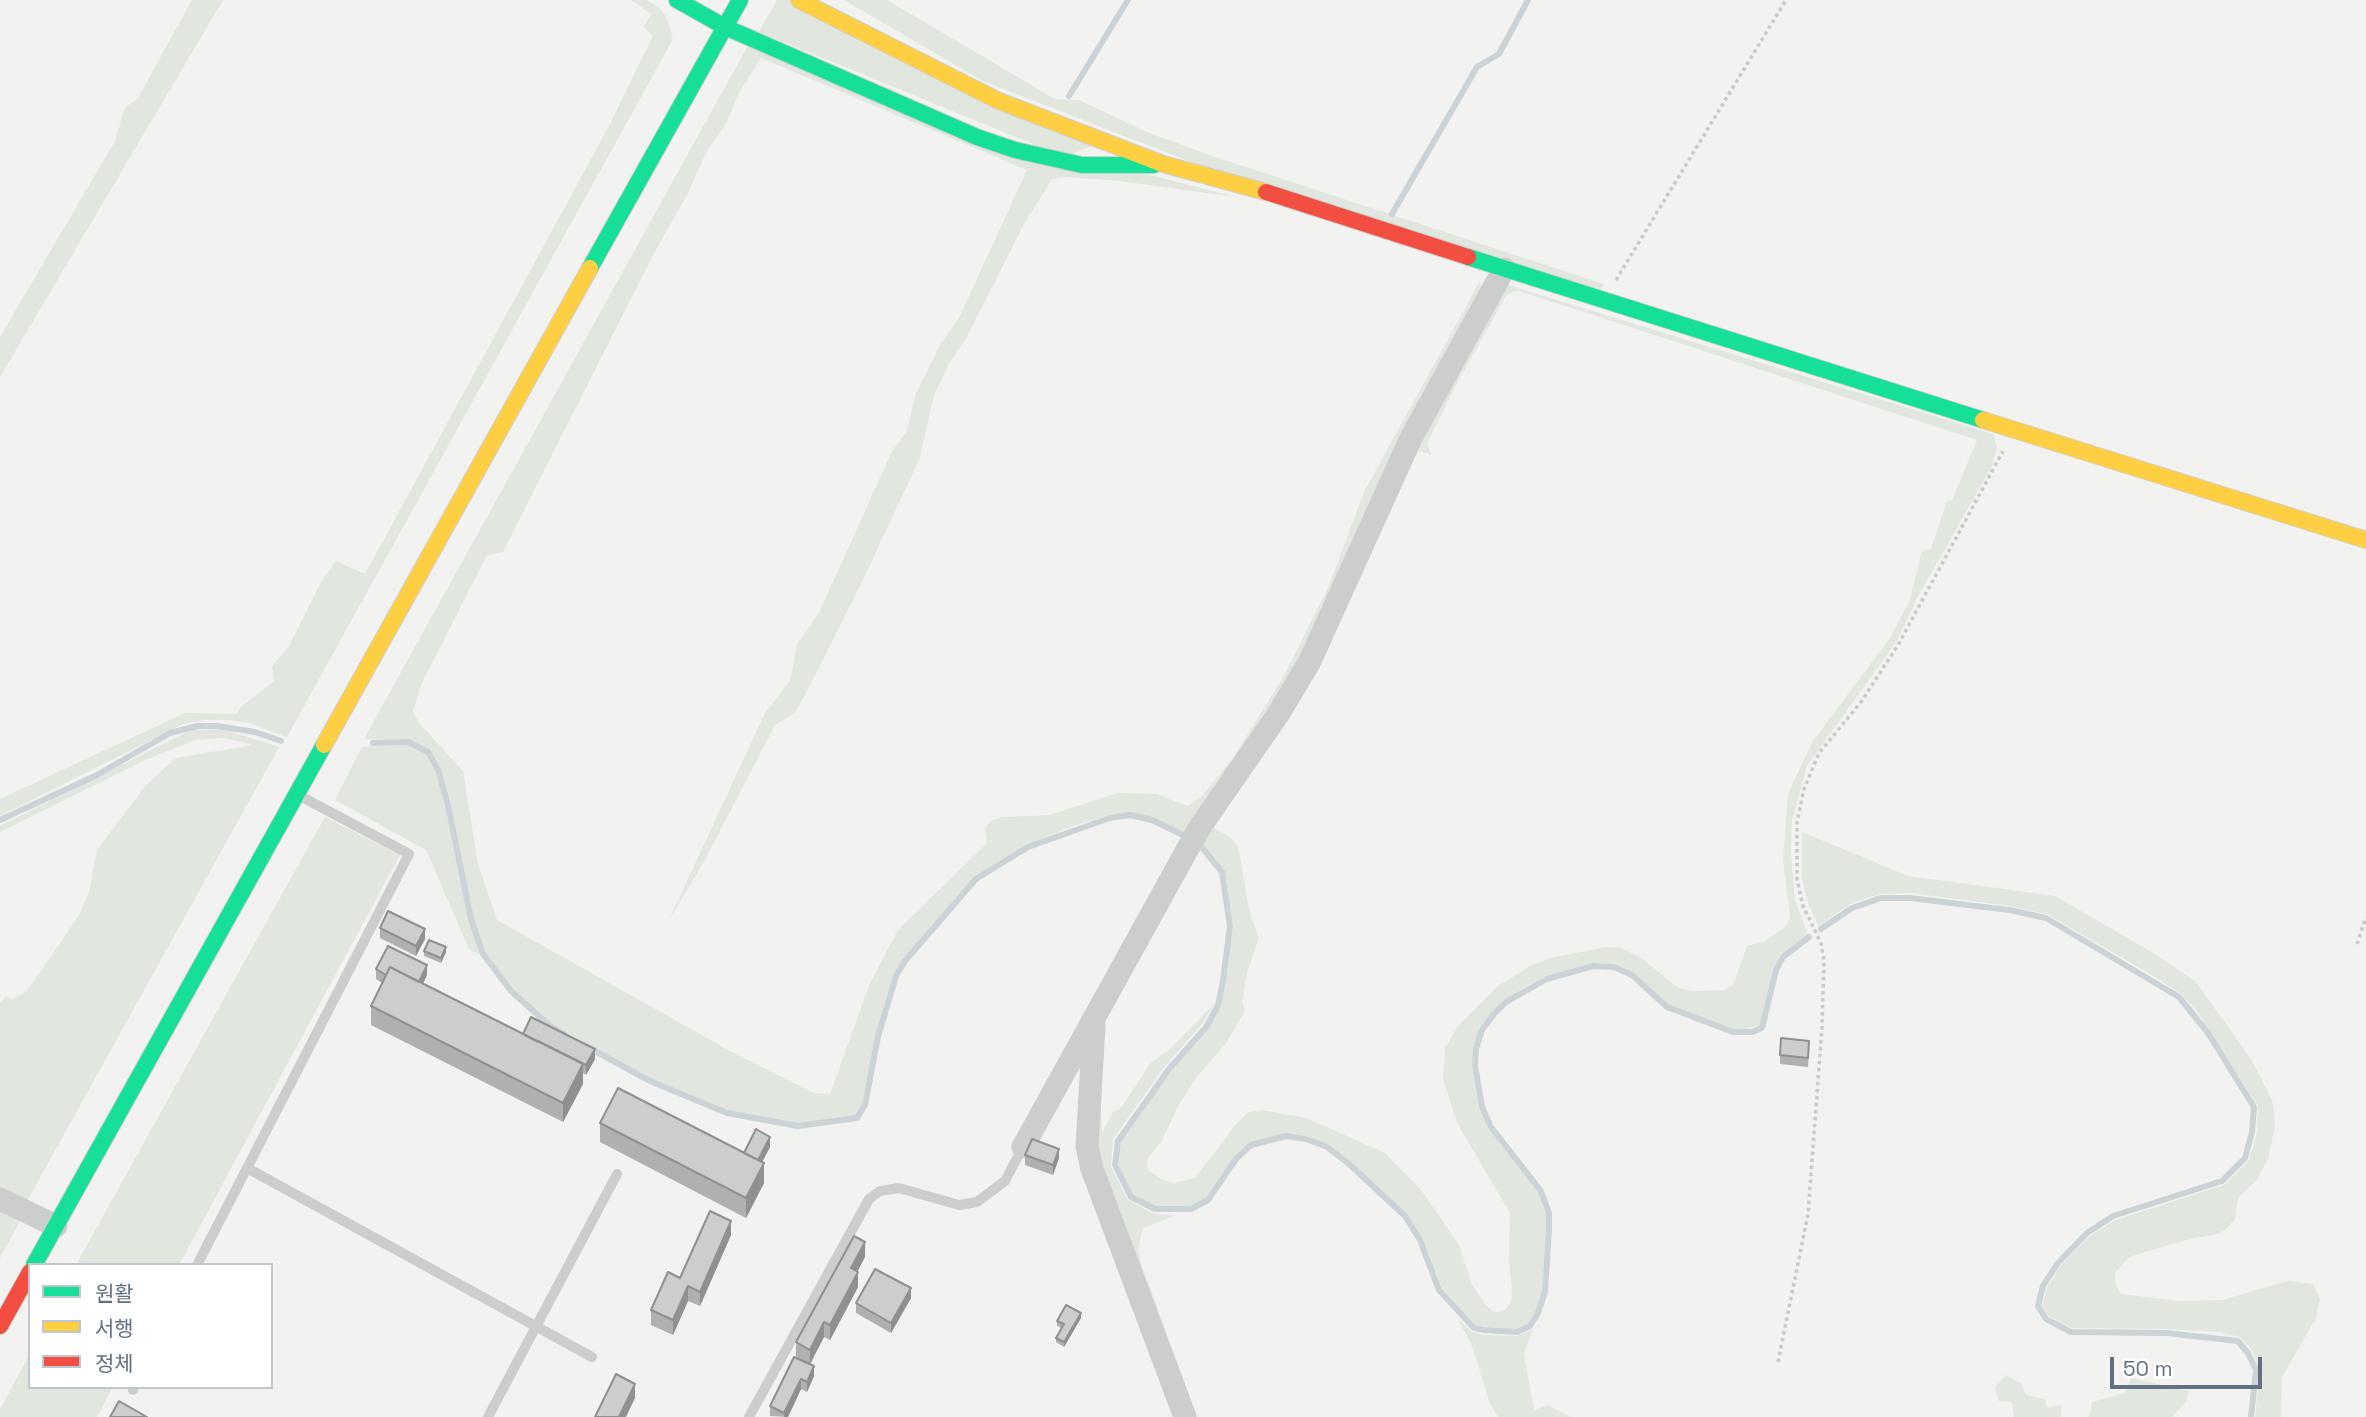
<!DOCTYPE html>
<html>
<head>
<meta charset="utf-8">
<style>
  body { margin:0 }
  #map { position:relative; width:2366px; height:1417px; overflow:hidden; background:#f2f3f0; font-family:"Space Grotesk","Noto Sans KR",sans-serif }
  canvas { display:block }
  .legend { position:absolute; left:28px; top:1263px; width:245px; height:126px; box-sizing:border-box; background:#fff; border:2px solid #c0c6cd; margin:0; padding:9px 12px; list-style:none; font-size:21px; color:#627081 }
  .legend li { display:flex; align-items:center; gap:14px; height:35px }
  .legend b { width:35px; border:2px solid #c0c6cd }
  .scale { position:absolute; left:2110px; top:1357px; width:152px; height:32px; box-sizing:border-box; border:4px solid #627081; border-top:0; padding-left:9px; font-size:21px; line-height:24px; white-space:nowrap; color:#627081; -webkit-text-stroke:5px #fff; paint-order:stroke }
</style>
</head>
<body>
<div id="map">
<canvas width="2366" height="1417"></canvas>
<ul class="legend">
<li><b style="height:9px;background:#16e098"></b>원활</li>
<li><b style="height:9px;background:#ffcf43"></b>서행</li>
<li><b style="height:9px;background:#f24e42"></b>정체</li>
</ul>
<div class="scale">50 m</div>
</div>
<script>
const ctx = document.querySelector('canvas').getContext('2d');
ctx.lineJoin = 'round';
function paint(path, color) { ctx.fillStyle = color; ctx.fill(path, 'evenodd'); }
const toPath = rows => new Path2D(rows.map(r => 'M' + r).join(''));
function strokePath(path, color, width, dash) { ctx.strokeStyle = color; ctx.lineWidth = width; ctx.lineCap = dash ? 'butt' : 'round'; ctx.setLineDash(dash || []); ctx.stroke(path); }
paint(toPath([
  [192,0,223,0,0,377,0,337,115,141,124,109,138,98],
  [631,0,647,0,659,8,666,16,673,39,287,737,249,723,228,720,205,720,183,724,0,816,0,799,185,713,237,714,241,707,274,681,272,666,289,646,321,582,336,561,365,574,609,126,653,36,644,27,651,14],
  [777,0,792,0,1094,145,1065,157,759,32],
  [844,0,887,0,1055,99,1079,100,1149,133,1212,156,1604,284,1599,293,1214,171,983,81],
  [750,42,913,114,1236,197,1119,181,1066,177,1052,179,1024,224,966,339,949,363,934,396,919,460,860,586,808,689,795,713,775,725,705,860,669,920,765,713,790,681,797,644,819,613,892,451,907,431,916,393,940,345,958,320,1027,170,761,58,739,93,727,122,706,153,687,195,653,255,503,552,487,555,421,685,413,712,419,723,463,771,478,864,497,920,730,1051,814,1093,830,1094,870,983,898,930,987,843,985,828,990,821,1002,817,1050,815,1117,793,1157,794,1188,806,1203,795,1232,759,1283,678,1328,588,1365,490,1480,281,1482,290,1309,653,1186,834,1152,818,1131,813,1110,815,1073,826,1027,845,975,877,903,960,894,974,876,1037,862,1105,856,1116,819,1123,798,1124,728,1111,653,1080,552,1025,513,990,486,953,473,919,451,804,440,769,429,750,409,740,364,739],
  [1508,285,1993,434,1997,447,1992,466,1917,598,1897,641,1807,766,1792,821,1791,854,1795,901,1808,934,1780,955,1773,969,1760,1026,1734,1030,1668,1005,1633,972,1615,964,1593,963,1546,976,1522,989,1492,1012,1480,1028,1472,1066,1479,1108,1488,1128,1539,1192,1547,1213,1542,1291,1536,1312,1528,1324,1516,1329,1476,1326,1442,1288,1422,1239,1407,1214,1350,1162,1328,1145,1307,1136,1285,1134,1250,1143,1234,1157,1206,1198,1190,1206,1156,1207,1133,1195,1118,1165,1120,1141,1171,1070,1209,1027,1220,1006,1226,982,1233,926,1225,871,1200,840,1210,825,1231,838,1238,846,1250,914,1259,938,1248,969,1242,1001,1245,1011,1226,1043,1196,1078,1180,1103,1162,1140,1147,1160,1147,1169,1164,1181,1174,1183,1195,1178,1237,1123,1249,1112,1262,1110,1306,1118,1385,1153,1422,1191,1459,1245,1472,1285,1485,1304,1494,1312,1504,1311,1511,1303,1512,1290,1509,1262,1510,1213,1457,1123,1443,1079,1445,1048,1458,1026,1498,986,1530,966,1550,958,1606,947,1621,948,1640,957,1677,987,1693,991,1725,990,1733,985,1747,946,1765,941,1785,927,1790,919,1783,860,1788,793,1813,741,1890,638,1909,602,1922,551,1931,549,1947,501,1952,500,1977,440,1516,290,1506,296,1454,389,1427,443,1431,455,1412,448],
  [222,729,279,747,26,1203,0,1193,0,1003,6,996,12,999,26,992,54,952,79,915,89,892,97,850,146,785,176,758,253,745,223,738,195,740,145,760,0,832,0,826,191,730],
  [408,745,425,753,435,771,446,805,469,920,481,955,469,949,426,850,335,800,362,747],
  [325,817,400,855,179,1265,76,1265],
  [1802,832,1908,876,2055,896,2155,954,2196,982,2251,1059,2273,1102,2275,1128,2268,1159,2257,1180,2238,1198,2235,1219,2226,1229,2218,1234,2189,1239,2129,1257,2115,1273,2116,1285,2121,1294,2180,1301,2223,1300,2287,1281,2313,1284,2320,1299,2316,1318,2282,1377,2281,1417,2255,1417,2260,1369,2252,1350,2240,1337,2219,1332,2166,1329,2072,1328,2049,1316,2042,1306,2047,1288,2060,1266,2090,1236,2115,1220,2224,1185,2249,1160,2257,1133,2258,1106,2196,1010,2181,994,2155,977,2047,914,2010,906,1910,893,1880,894,1850,904,1819,926,1808,904,1802,878],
  [1214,1004,1203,1023,1165,1066,1113,1139,1111,1166,1128,1200,1154,1214,1176,1215,1143,1228,1138,1248,1142,1266,1197,1417,1191,1417,1098,1171,1098,1022,1105,1022,1100,1082,1102,1133,1113,1112,1121,1108,1150,1064,1172,1047],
  [0,1208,22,1217,0,1258],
  [1458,1319,1472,1332,1483,1335,1517,1336,1533,1329,1524,1354,1534,1411,1548,1405,1570,1417,1498,1417,1489,1402,1473,1348],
  [30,1353,30,1387,113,1387,97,1417,0,1417,0,1410],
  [2005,1375,2021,1383,2026,1395,2045,1399,2047,1407,2062,1405,2061,1417,2014,1417,2012,1402,1999,1401,1995,1388],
  [2131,1378,2189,1391,2186,1402,2172,1417,2089,1417,2092,1402,2125,1393]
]), '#e1e6de');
strokePath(toPath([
  [1069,96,1128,0],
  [1392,214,1477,67,1499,54,1528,0],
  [373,743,408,742,428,752,438,770,448,805,471,919,483,954,511,991,550,1026,564,1034],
  [0,820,95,776,170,733,197,726,217,726,255,732,281,741],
  [1200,845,1222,872,1230,926,1223,981,1218,1005,1207,1026,1169,1069,1118,1141,1115,1165,1131,1197,1155,1209,1191,1209,1208,1200,1236,1159,1251,1145,1286,1136,1306,1139,1327,1147,1349,1164,1405,1216,1420,1240,1439,1290,1474,1328,1484,1330,1517,1332,1530,1326,1538,1313,1545,1292,1549,1229,1549,1213,1541,1191,1491,1127,1482,1107,1475,1066,1476,1048,1482,1030,1494,1014,1506,1002,1547,979,1593,966,1614,967,1632,975,1667,1007,1733,1032,1752,1032,1762,1028,1776,970,1783,957,1809,937],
  [1821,929,1852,908,1881,898,1910,898,2009,910,2046,918,2179,997,2208,1033,2254,1107,2252,1132,2245,1158,2222,1181,2113,1216,2087,1233,2057,1264,2043,1286,2038,1306,2046,1319,2071,1332,2166,1333,2238,1341,2248,1353,2256,1370,2251,1417],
  [589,1048,652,1082,727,1113,798,1126,857,1118,865,1105,878,1037,896,976,905,961,976,879,1028,847,1110,818,1130,815,1152,820,1185,836]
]), '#ccd3d6', 6);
const fast = toPath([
  [677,0,725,27,977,137,1015,150,1082,165,1154,165],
  [1468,257,1983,420],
  [590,268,740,0],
  [34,1265,324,745]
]);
const slow = toPath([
  [799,0,999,101,1163,164,1266,192],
  [1983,420,2366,540],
  [324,745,590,268]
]);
const jam = toPath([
  [1266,192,1468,257],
  [0,1326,30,1272]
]);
strokePath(fast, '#cecfcf', 18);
strokePath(slow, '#cecfcf', 18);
strokePath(jam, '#cecfcf', 18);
strokePath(toPath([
  [1616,280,1786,0],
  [2357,944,2366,917],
  [1778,1362,1808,1214,1822,1027,1824,961,1821,943,1803,906,1797,879,1797,822,1804,789,1819,753,1861,702,1898,645,2003,451]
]), '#c9c9ca', 3.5, [3.5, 3.5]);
strokePath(toPath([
  [247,1168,592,1357],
  [197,1265,409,854,302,797],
  [133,1390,134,1387],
  [488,1417,617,1174],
  [749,1417,869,1199,880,1191,899,1188,959,1205,977,1202,1005,1181,1023,1147]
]), '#cccdcd', 10);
strokePath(toPath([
  [1094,1026,1087,1146,1092,1169,1185,1417],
  [1023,1147,1198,830,1279,713,1310,661,1411,438,1504,269],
  [0,1199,56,1226]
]), '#cccdcd', 23);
strokePath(fast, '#16e098', 16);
strokePath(slow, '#ffcf43', 16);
strokePath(jam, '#f24e42', 16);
paint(toPath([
  [380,928,425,939,416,956,380,938],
  [424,951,446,952,441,963,424,956],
  [376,969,427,975,423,984,523,1034,595,1059,586,1075,583,1073,583,1084,563,1122,371,1025,371,1006,382,983,376,979],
  [1809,1051,1808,1067,1780,1064,1780,1055],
  [600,1123,744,1153,770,1147,762,1162,764,1183,746,1218,600,1142],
  [1025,1155,1059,1158,1053,1175,1025,1165],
  [731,1235,700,1306,688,1301,673,1335,651,1325,651,1310,680,1278],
  [865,1257,857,1272,858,1287,830,1340,824,1337,810,1364,814,1376,807,1392,801,1389,788,1417,770,1416,770,1406,796,1357,796,1342],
  [911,1298,891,1333,856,1313,856,1303],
  [1081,1318,1064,1347,1056,1342,1056,1338,1061,1328,1057,1326,1057,1321]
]), '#afb1b1');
paint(toPath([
  [425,929,425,939,416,956,416,946],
  [446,947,446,952,441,963,441,958],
  [427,965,427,975,415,999,415,989],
  [595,1049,595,1059,586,1075,586,1065],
  [583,1064,583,1084,563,1122,563,1103],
  [770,1137,770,1147,757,1172,757,1163],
  [1059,1149,1059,1158,1053,1175,1053,1165],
  [764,1163,764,1183,746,1218,746,1198],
  [731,1221,731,1235,700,1306,700,1292],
  [865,1242,865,1257,851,1283,851,1268],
  [858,1272,858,1287,830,1340,830,1325],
  [688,1286,688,1301,673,1335,673,1320],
  [911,1288,911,1298,891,1333,891,1323],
  [1081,1313,1081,1318,1064,1347,1064,1342],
  [824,1322,824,1337,810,1364,810,1350],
  [814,1366,814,1376,807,1392,807,1382],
  [801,1379,801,1389,788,1417,784,1417,784,1413],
  [635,1384,635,1398,626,1417,619,1417]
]), '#8f9090');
const building = toPath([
  [388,911,425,929,416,946,380,928,388,911],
  [429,940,446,947,441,958,424,951,429,940],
  [388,946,427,965,419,982,390,967,386,975,376,969,388,946],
  [390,967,583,1064,563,1103,371,1006,390,967],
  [531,1017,595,1049,586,1065,538,1041,538,1042,523,1034,531,1017],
  [1781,1038,1809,1041,1808,1058,1780,1055,1781,1038],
  [618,1088,764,1163,746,1198,600,1123,618,1088],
  [756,1129,770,1137,758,1160,744,1153,756,1129],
  [1032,1139,1059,1149,1053,1165,1025,1155,1032,1139],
  [710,1211,731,1221,700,1292,688,1286,673,1320,651,1310,668,1272,680,1278,710,1211],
  [854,1236,865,1242,851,1268,858,1272,830,1325,824,1322,810,1350,796,1342,854,1236],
  [875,1269,911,1288,891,1323,856,1303,875,1269],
  [1066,1305,1081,1313,1064,1342,1056,1338,1064,1324,1057,1321,1066,1305],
  [794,1357,814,1366,807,1382,801,1379,784,1413,770,1406,794,1357],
  [616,1374,635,1384,619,1417,595,1417,616,1374],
  [119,1401,147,1417,110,1417,119,1401]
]);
paint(building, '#cccece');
strokePath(building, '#8f9090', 2);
</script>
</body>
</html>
